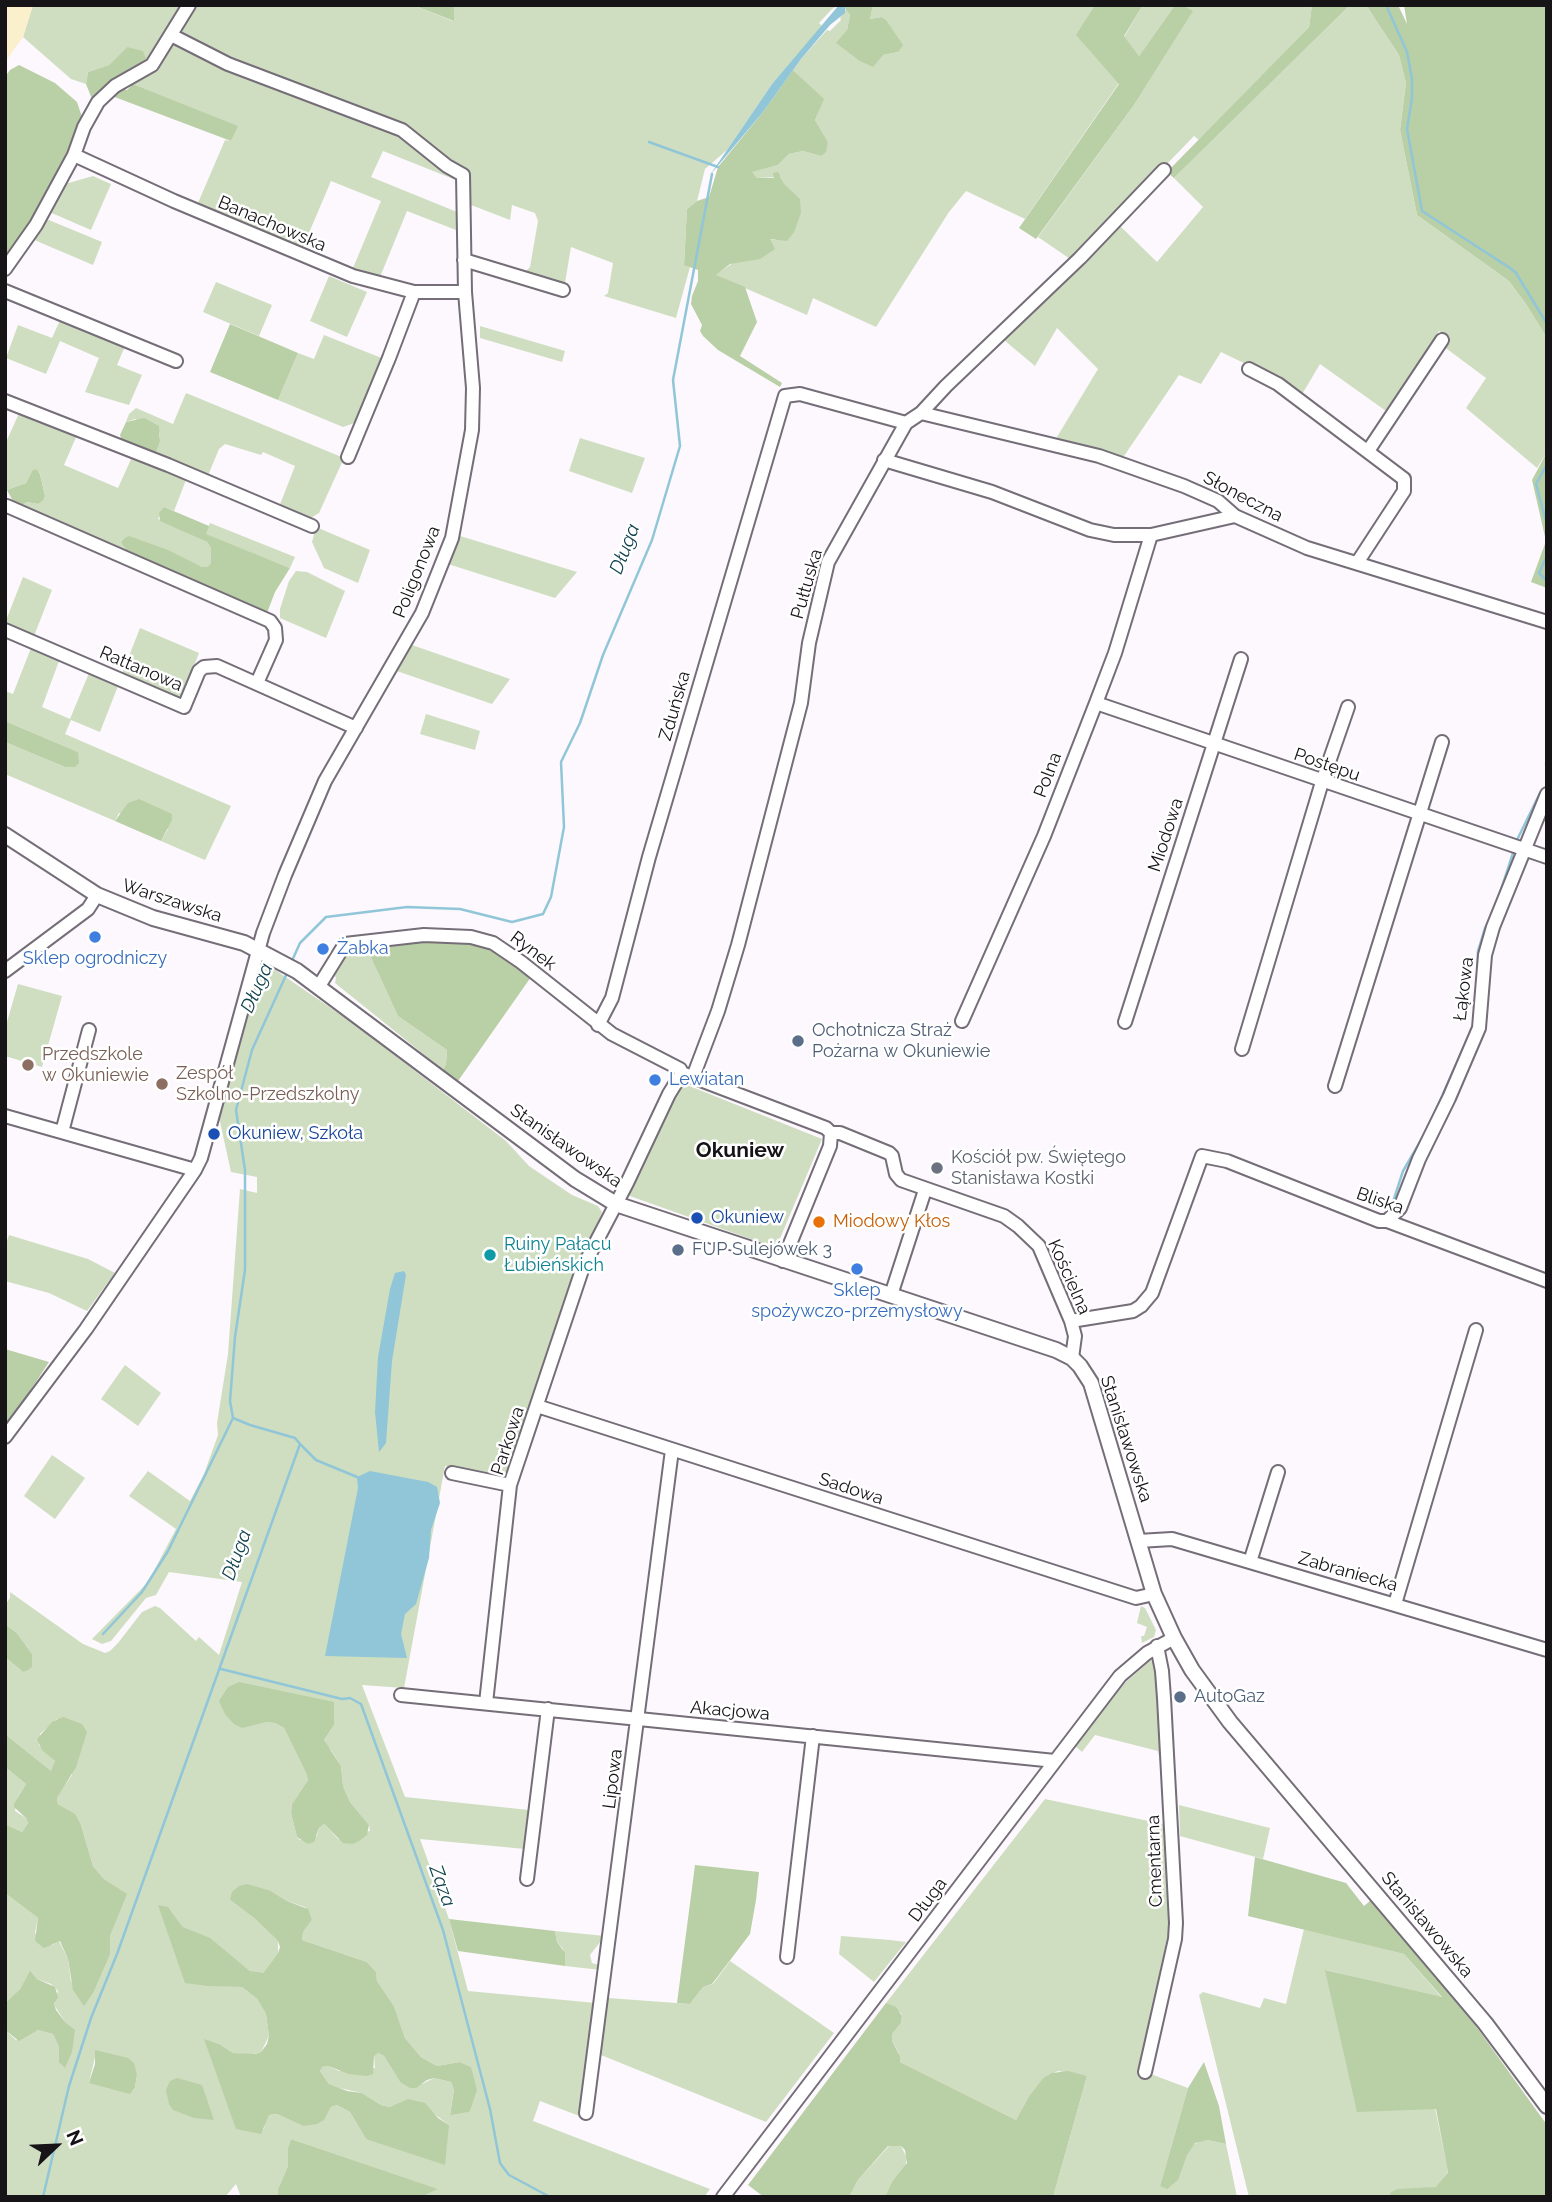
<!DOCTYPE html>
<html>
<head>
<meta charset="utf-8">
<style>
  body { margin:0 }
  #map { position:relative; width:1552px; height:2202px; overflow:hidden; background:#fcf8fd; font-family:Raleway,sans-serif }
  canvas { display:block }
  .frame { position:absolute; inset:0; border:7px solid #171418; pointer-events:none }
  .north { position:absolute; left:21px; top:2111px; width:70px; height:70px; -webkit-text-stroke:5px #fff; paint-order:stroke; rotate:67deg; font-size:19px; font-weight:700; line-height:28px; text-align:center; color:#171418 }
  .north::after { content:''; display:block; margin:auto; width:24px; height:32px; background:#171418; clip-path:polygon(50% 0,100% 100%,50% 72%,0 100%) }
</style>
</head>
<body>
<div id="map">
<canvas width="1552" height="2202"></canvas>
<div class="frame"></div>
<div class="north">N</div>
</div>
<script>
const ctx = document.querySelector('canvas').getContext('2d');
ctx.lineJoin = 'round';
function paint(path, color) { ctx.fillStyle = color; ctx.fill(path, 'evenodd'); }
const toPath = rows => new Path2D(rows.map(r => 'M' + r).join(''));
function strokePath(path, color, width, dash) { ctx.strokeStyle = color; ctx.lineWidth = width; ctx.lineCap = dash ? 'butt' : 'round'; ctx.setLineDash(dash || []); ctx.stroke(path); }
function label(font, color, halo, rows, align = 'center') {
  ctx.font = font + ' Raleway,sans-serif'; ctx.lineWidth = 5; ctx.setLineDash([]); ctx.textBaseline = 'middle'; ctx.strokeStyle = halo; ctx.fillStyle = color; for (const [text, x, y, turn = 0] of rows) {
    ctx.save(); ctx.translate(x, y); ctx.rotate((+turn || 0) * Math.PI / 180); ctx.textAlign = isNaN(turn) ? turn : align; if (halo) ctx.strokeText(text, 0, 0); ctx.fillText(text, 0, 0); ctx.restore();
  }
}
paint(toPath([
  [33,5,413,5,453,21,454,5,839,5,832,9,819,23,822,26,772,84,727,150,705,169,697,201,687,209,684,264,690,267,676,318,604,296,608,293,613,263,571,247,565,283,526,271,530,267,538,221,535,213,512,205,510,220,471,205,470,178,456,180,383,151,371,177,457,212,457,217,456,230,407,211,380,277,353,268,381,201,331,181,303,247,198,203,225,140,231,141,237,126,133,84,126,74,127,47,109,65,88,72,86,84,71,79,23,37],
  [873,5,1095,5,1077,35,1119,83,1025,219,966,191,949,212,876,327,813,298,807,315,715,275,769,239,776,240,783,184,781,177,757,178,751,172,778,165,789,154,803,151,821,156,828,142,815,120,823,99,793,70,801,59,827,30,830,31,841,20,840,18,846,10,850,15,847,30,883,55,898,52,881,17,870,19],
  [1143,5,1175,5,1139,56,1124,37],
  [1182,5,1312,5,1309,27,1199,140,1194,136,1073,261,1038,237,1134,105,1192,12],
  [1350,5,1366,5,1399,55,1406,83,1400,130,1417,215,1509,281,1526,304,1547,338,1547,452,1537,468,1466,408,1486,378,1443,346,1448,338,1439,331,1386,411,1320,364,1301,396,1250,366,1221,352,1201,384,1179,375,1122,459,1054,442,1098,369,1057,328,1035,366,1004,340,1119,225,1157,262,1203,207,1174,178],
  [93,176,111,184,91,230,47,211,65,184],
  [44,218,102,242,93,265,32,239],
  [329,276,367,292,347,337,310,321],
  [216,282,272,305,259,336,203,312],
  [61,318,126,344,117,365,142,375,129,405,85,392,99,358,60,341,46,374,6,358,18,325,52,338],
  [480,326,565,351,562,362,480,338],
  [324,335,384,359,357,422,343,427,278,400,298,353,314,359],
  [186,393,344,458,319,513,309,519,279,507,295,466,263,452,261,455,225,444,219,449,209,473,211,479,155,455,160,442,160,433,135,419,126,422,129,414,136,408,173,424],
  [20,411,77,435,64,465,118,488,132,457,186,480,174,511,164,507,158,519,207,542,211,548,211,563,207,567,202,567,184,559,122,539,121,543,128,552,20,506,27,502,38,504,43,501,45,496,40,473,32,471,26,483,7,490,5,488,5,440,7,440],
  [580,438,645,458,632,493,569,471],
  [210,523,295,557,290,568,205,534],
  [316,527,370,550,358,583,324,568,312,542],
  [457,535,577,572,555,598,448,564],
  [296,571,307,572,345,591,326,638,280,618,280,609,289,581],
  [23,577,52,590,34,636,5,623],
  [140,628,199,653,183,694,177,698,122,674],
  [409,644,510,679,492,704,394,670],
  [31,648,59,661,42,707,70,719,89,673,118,686,100,732,71,720,65,734,231,806,205,860,161,841,168,829,119,813,115,821,5,774,5,742,65,767,78,752,5,721,5,691,13,694],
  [426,714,480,731,475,750,420,734],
  [366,947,398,1016,447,1050,446,1064,443,1070,335,983,336,977,331,975,344,952],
  [268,965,357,1026,506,1141,529,1166,572,1195,598,1206,602,1212,506,1478,445,1466,404,1688,362,1685,405,1797,529,1810,525,1849,420,1839,449,1919,468,1991,596,2003,582,2117,540,2101,533,2121,710,2189,704,2197,421,2197,437,2189,291,2139,288,2148,288,2166,278,2189,277,2197,241,2197,236,2184,225,2197,5,2197,5,2030,16,2040,38,2030,53,2034,59,2047,59,2062,66,2023,54,2005,58,1991,51,1984,37,1979,30,1972,20,1989,5,2003,5,1893,38,1918,35,1933,52,1945,59,1941,68,1959,71,1982,110,1954,110,1936,126,1894,104,1879,93,1866,81,1825,68,1810,58,1804,57,1798,60,1792,72,1775,57,1719,40,1734,39,1745,55,1761,52,1772,5,1734,5,1657,23,1672,32,1654,17,1633,5,1624,5,1605,10,1598,10,1592,83,1644,105,1653,110,1651,118,1643,142,1612,155,1606,160,1608,196,1641,199,1637,219,1655,242,1582,169,1572,156,1595,146,1598,111,1641,102,1644,92,1639,148,1582,176,1529,129,1496,148,1471,190,1501,204,1474,218,1435,217,1423,228,1354,240,1189,257,1193,257,1177,231,1172,219,1117,262,968],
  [266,1722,334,1725,324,1740,326,1747,331,1750,341,1766,343,1786,350,1802,369,1825,370,1830,353,1844,338,1839,324,1824,319,1828,317,1836,300,1840,297,1837,291,1813,292,1804,308,1780,306,1773,284,1728,275,1723],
  [271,1891,287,1901,305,1907,312,1920,303,1932,302,1940,367,1962,376,1972,377,1981,394,2006,405,2038,421,2057,437,2066,460,2062,471,2067,475,2093,468,2112,450,2114,454,2090,451,2082,434,2078,422,2084,400,2082,384,2056,378,2053,374,2055,375,2068,339,2071,328,2066,321,2067,320,2071,329,2084,339,2088,362,2093,381,2105,390,2107,397,2105,433,2113,449,2125,366,2139,350,2112,337,2105,331,2107,326,2115,303,2126,277,2114,269,2115,265,2120,264,2130,221,2045,233,2053,250,2055,261,2052,269,2036,266,2014,257,1999,242,1987,222,1986,168,1907,183,1927,210,1939,250,1971,257,1974,263,1973,278,1953,278,1941,254,1918,230,1900],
  [95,2057,137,2075,135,2087,89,2083],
  [18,984,62,996,42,1067,5,1056,5,1029],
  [682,1083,822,1139,776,1248,627,1195],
  [9,1235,88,1259,115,1273,87,1311,49,1293,5,1281,5,1247],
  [125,1365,161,1393,138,1426,101,1399],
  [52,1455,85,1478,55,1519,24,1496],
  [1141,1606,1145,1608,1156,1630,1154,1637,1142,1643,1141,1636,1144,1636,1147,1627,1137,1623],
  [1151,1660,1156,1664,1164,1767,1161,1767,1158,1751,1095,1735,1082,1752,1074,1745,1119,1688],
  [5,1767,26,1784,18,1797,15,1811,26,1818,28,1823,22,1832,5,1824],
  [1045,1799,1163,1824,1169,1929,1140,2070,1188,2088,1160,2186,1187,2155,1191,2146,1202,2140,1207,2140,1226,2144,1237,2197,1053,2197,1087,2076,1058,2071,1043,2078,1029,2096,1016,2120,900,2062,899,2053,892,2041,892,2034,901,2023,902,2016,901,2013,886,2003],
  [1179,1805,1270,1828,1263,1859,1180,1836],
  [1304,1929,1404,1954,1443,1999,1326,1970,1435,2108,1448,2171,1437,2187,1391,2192,1388,2197,1249,2197,1199,1995,1203,1992,1260,2008,1264,1998,1286,2004],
  [555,1931,605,1936,590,1955,592,1963,602,1966,601,1970,565,1966,563,1949,557,1942],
  [841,1936,890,1940,906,1942,874,1982,839,1954],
  [730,1961,834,2033,766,2122,601,2055,608,1998,690,2004,703,1987,713,1984],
  [889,2146,901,2146,907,2158,905,2168,892,2183,885,2197,849,2197,858,2180]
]), '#cfdec1');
paint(toPath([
  [413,5,454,5,454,21],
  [846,5,873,5,870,19,881,17,886,20,903,45,898,52,883,55,873,67,860,61,836,43,847,30,850,15,846,10],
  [1095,5,1143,5,1124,36,1139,56,1175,5,1182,5,1193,11,1134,105,1036,239,1019,228,1119,84,1076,35],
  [1312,5,1350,5,1174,178,1167,172,1309,27],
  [1366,5,1398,5,1407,24,1404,5,1547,5,1547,338,1526,304,1509,281,1417,215,1400,130,1406,83,1399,55],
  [127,47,143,51,146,59,111,83,92,99,86,84,88,72,109,65],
  [19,65,55,83,77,102,83,120,73,149,44,200,5,257,5,77,10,70],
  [793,70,824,99,815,120,828,142,826,152,821,156,803,151,789,154,778,165,752,172,757,178,774,178,773,173,778,172,784,184,800,199,801,213,794,232,787,241,770,239,775,249,760,259,730,264,716,275,745,287,757,322,740,356,782,383,780,387,718,350,703,336,700,331,702,325,691,304,692,296,698,281,698,270,684,265,687,209,697,201,709,197,718,167,763,112],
  [133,84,238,126,231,141,112,96,122,88,127,90],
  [230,324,298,353,278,400,210,372],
  [144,418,159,426,160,442,155,455,122,441,120,435,126,422],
  [1547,452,1547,588,1531,582,1546,541,1532,480],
  [36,469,40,474,45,496,43,501,38,504,27,502,20,506,14,503,7,490,26,483,32,471],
  [164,507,209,526,206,534,290,568,275,592,267,613,128,552,121,543,122,540,129,536,168,550,202,567,207,567,211,563,211,548,207,542,160,521,159,513],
  [5,721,78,752,79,763,75,767,65,767,5,742],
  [139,799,172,814,172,820,161,841,115,821,128,803],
  [425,940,461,940,500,953,531,977,458,1081,443,1070,446,1064,447,1050,398,1016,366,947],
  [5,1349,49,1362,5,1429],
  [5,1624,17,1633,32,1654,32,1667,28,1670,23,1672,5,1657],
  [239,1682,334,1702,334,1725,324,1740,341,1766,343,1786,350,1802,369,1825,367,1835,359,1841,353,1844,343,1843,324,1824,319,1828,314,1842,308,1844,297,1837,291,1813,292,1804,308,1780,306,1773,284,1728,275,1723,266,1722,242,1728,234,1724,225,1714,219,1701,228,1687],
  [63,1717,82,1724,87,1732,76,1767,57,1798,58,1804,75,1814,81,1825,93,1866,104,1879,127,1894,110,1936,110,1954,93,1993,84,2006,73,1990,68,1959,60,1941,44,1948,35,1941,38,1918,5,1893,5,1824,22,1832,28,1823,26,1818,14,1807,14,1804,26,1784,5,1767,5,1734,51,1771,55,1761,42,1750,37,1739,52,1722],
  [1255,1857,1346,1883,1364,1906,1371,1900,1465,2011,1547,2125,1547,2197,1388,2197,1391,2192,1398,2189,1436,2187,1448,2172,1436,2109,1357,2112,1325,1970,1442,1997,1404,1954,1248,1916],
  [695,1865,759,1872,756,1900,750,1934,712,1984,703,1987,690,2004,677,2003],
  [247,1884,271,1891,287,1901,308,1909,312,1920,303,1932,302,1940,367,1962,376,1972,377,1981,394,2006,405,2038,421,2057,437,2066,460,2062,471,2067,477,2090,471,2108,469,2112,450,2115,454,2090,451,2082,434,2078,427,2080,416,2088,410,2088,400,2082,384,2056,378,2053,374,2056,373,2074,367,2076,349,2074,328,2066,322,2067,320,2071,329,2084,347,2091,362,2093,381,2105,390,2107,408,2099,425,2103,438,2118,449,2125,445,2165,366,2139,350,2112,337,2105,331,2107,324,2120,317,2124,303,2126,277,2114,269,2115,261,2134,236,2129,204,2039,221,2045,233,2053,255,2054,261,2052,267,2044,269,2036,266,2014,257,1999,242,1987,208,1986,185,1983,158,1905,168,1907,183,1927,210,1938,250,1971,263,1973,278,1953,280,1947,278,1941,254,1918,230,1900,232,1892,239,1886],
  [449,1919,555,1931,557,1942,565,1953,565,1966,458,1951],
  [30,1971,37,1979,55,1987,58,1997,54,2004,56,2010,66,2023,75,2030,72,2052,65,2068,59,2062,59,2047,53,2034,38,2030,19,2041,5,2030,5,2003,20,1989],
  [886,2003,896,2007,902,2016,901,2023,892,2034,892,2041,900,2056,900,2062,1016,2120,1029,2096,1043,2078,1052,2073,1068,2071,1087,2076,1053,2197,885,2197,892,2182,907,2163,905,2150,901,2146,888,2146,858,2180,849,2197,764,2197,748,2185],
  [95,2050,128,2058,134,2063,137,2075,135,2087,130,2094,89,2083,95,2064],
  [1204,2062,1219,2106,1226,2144,1207,2140,1195,2143,1187,2155,1178,2180,1167,2189,1160,2186,1188,2088],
  [177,2078,202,2085,214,2120,194,2118,173,2110,169,2104,166,2090,170,2081],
  [291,2139,438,2189,421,2197,277,2197,278,2189,288,2166,288,2148]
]), '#b9cfa5');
paint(toPath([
  [5,5,33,5,23,37,5,62]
]), '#faf0cb');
paint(toPath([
  [839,5,846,5,845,13,830,25,801,59,763,112,710,175,772,84],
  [404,1271,406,1275,392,1361,386,1443,379,1452,375,1412,378,1357,390,1289,395,1273],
  [370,1471,428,1482,437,1487,440,1503,431,1530,429,1558,416,1604,405,1614,401,1634,407,1658,325,1656,358,1488,357,1477]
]), '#90c6d8');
strokePath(toPath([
  [1386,5,1407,52,1412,79,1412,98,1407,129,1422,211,1510,268,1516,273,1547,324],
  [649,142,718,167],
  [1547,464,1536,484,1547,525],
  [1547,556,1539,573,1547,581],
  [1546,765,1547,758],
  [1517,840,1540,793],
  [1498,899,1513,853],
  [291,963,300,943,326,917,407,907,460,909,512,922,543,914,551,897,564,827,561,762,580,723,603,655,652,540,680,446,673,380,712,174],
  [1477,982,1478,951,1485,928,1489,921],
  [1393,1202,1403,1171,1427,1130,1474,1024],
  [300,1444,316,1460,357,1477],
  [103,1634,142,1592,168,1551,233,1418],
  [221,1669,342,1699,350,1698,361,1704,443,1930,490,2109,500,2163,509,2175,550,2197],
  [43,2197,69,2086,91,2018,117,1954,300,1444,295,1438,250,1425,233,1418,230,1401,235,1337,245,1270,245,1170,236,1110,252,1050,287,973]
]), '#90c6d8', 2.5);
const minor = toPath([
  [74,155,174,201,353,276,414,292,465,292],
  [464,260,563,290],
  [5,269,36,225,74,155,84,127,98,102,115,86,152,65,189,5],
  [5,291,176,361],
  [1249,369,1278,384,1404,479,1404,491,1357,563],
  [5,401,168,465,312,526],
  [921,413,1099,456,1184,486,1218,501,1235,516,1307,548,1547,622],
  [1368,451,1442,340],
  [348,457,389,358,414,292],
  [884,460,992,492,1090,530,1114,535,1151,535,1235,516],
  [7,506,270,621,275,628,276,640,257,683],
  [5,630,184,707,199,671,204,667,217,666,356,728],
  [1096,703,1547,857],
  [5,971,88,909,97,895],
  [319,986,345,944,424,935,471,937,493,943,521,962,612,1034,680,1069,682,1073,826,1128,831,1133],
  [962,1021,1044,836,1096,703,1115,653,1151,535],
  [1125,1022,1241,659],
  [598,1025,612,998,649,857,785,396,800,394,906,423],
  [1242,1049,1322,782,1348,707],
  [693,1077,718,1011,738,945,801,703,809,643,828,562,906,423,921,413,946,386,1080,258,1164,170],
  [1335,1086,1442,742],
  [5,1116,195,1170],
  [62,1132,89,1030],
  [831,1133,840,1133,889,1153,892,1156,896,1174,901,1180,1004,1216,1018,1226,1039,1246,1071,1321,1075,1336,1072,1358],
  [1387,1221,1400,1208,1419,1159,1449,1098,1479,1028,1485,955,1493,927,1547,794],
  [783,1261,830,1146,831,1133],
  [891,1295,925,1190],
  [1071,1321,1133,1311,1141,1306,1152,1293,1202,1156,1227,1161,1379,1221,1387,1221,1547,1281],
  [537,1406,1136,1598,1154,1594],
  [5,1437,86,1329,195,1170,201,1158,263,933,285,875,325,781,422,613,452,538,472,430,473,388,465,292,463,175,447,166,402,130,228,64,171,35],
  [452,1473,510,1485],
  [1138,1541,1172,1539,1547,1650],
  [1250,1562,1278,1472],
  [1395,1604,1476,1330],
  [401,1695,1055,1761],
  [486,1703,510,1485,583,1267,627,1183,669,1094,682,1073],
  [527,1879,548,1709],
  [787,1957,813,1736],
  [1145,2072,1175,1939,1176,1923,1164,1698,1162,1671,1157,1646],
  [586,2113,672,1450],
  [723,2197,1120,1676,1147,1653,1174,1638]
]);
const major = toPath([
  [5,835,97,895,153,918,244,943,297,971,575,1179,616,1204,1056,1350,1072,1358,1080,1366,1091,1383,1154,1594,1174,1638,1192,1670,1230,1722,1485,2023,1547,2106]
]);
strokePath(minor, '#756d78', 16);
strokePath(major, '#756d78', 18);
strokePath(minor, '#fff', 12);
strokePath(major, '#fff', 14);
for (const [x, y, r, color] of [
  [95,937,7,"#3f7fe0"],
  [323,949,7,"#3f7fe0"],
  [798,1041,7,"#5c6f8a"],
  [28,1065,7,"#8d6e63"],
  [655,1080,7,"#3f7fe0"],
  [162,1084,7,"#8d6e63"],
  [214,1134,7,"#1a4fb4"],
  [937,1168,7,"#6b7280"],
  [697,1218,7,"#1a4fb4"],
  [819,1222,7,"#e8710a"],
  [678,1250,7,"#5c6f8a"],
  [490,1255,7,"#0f9aa8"],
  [857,1269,7,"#3f7fe0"],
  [1180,1697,7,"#5c6f8a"]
]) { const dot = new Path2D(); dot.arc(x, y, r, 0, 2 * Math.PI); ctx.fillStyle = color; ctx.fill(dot); strokePath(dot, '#fff', 2.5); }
label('18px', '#171418', '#fff', [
  ["Banachowska",272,224,23],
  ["Słoneczna",1243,497,28],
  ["Poligonowa",417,572,-68],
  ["Pułtuska",807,584,-74],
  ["Rattanowa",141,669,23],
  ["Zduńska",675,706,-74],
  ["Postępu",1327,765,19],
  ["Polna",1048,775,-69],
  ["Miodowa",1166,835,-72],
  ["Warszawska",172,901,18],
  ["Rynek",533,951,37],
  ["Łąkowa",1464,989,-83],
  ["Stanisławowska",566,1146,35],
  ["Bliska",1380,1201,19],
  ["Kościelna",1069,1277,66],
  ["Stanisławowska",1126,1439,72],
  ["Parkowa",508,1441,-72],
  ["Sadowa",851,1489,18],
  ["Zabraniecka",1348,1572,16],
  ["Akacjowa",730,1711,5],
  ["Lipowa",613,1779,-83],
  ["Cmentarna",1155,1861,-92],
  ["Długa",928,1900,-53],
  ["Stanisławowska",1427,1925,50]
]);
label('18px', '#366cbe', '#fff', [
  ["Żabka",337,949],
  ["Sklep ogrodniczy",95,959,"center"],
  ["Lewiatan",669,1080],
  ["Sklep",857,1291,"center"],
  ["spożywczo-przemysłowy",857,1312,"center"]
], 'left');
label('18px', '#4e5e75', '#fff', [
  ["Ochotnicza Straż",812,1031],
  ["Pożarna w Okuniewie",812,1052],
  ["FUP Sulejówek 3",692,1250],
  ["AutoGaz",1194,1697]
], 'left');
label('18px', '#785e54', '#fff', [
  ["Przedszkole",42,1055],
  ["w Okuniewie",42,1076],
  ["Zespół",176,1074],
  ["Szkolno-Przedszkolny",176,1095]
], 'left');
label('18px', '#164399', '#fff', [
  ["Okuniew, Szkoła",228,1134],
  ["Okuniew",711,1218]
], 'left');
label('18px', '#5b616d', '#fff', [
  ["Kościół pw. Świętego",951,1158],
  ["Stanisława Kostki",951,1179]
], 'left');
label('18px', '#c56008', '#fff', [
  ["Miodowy Kłos",833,1222]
], 'left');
label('18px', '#0d838f', '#fff', [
  ["Ruiny Pałacu",504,1245],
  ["Łubieńskich",504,1266]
], 'left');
label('italic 19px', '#12424f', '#fff', [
  ["Długa",625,549,-69],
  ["Długa",257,988,-66],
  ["Długa",237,1555,-70],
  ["Ząza",442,1886,70]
]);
label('bold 21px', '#171418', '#fff', [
  ["Okuniew",740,1151]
]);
</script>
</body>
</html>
